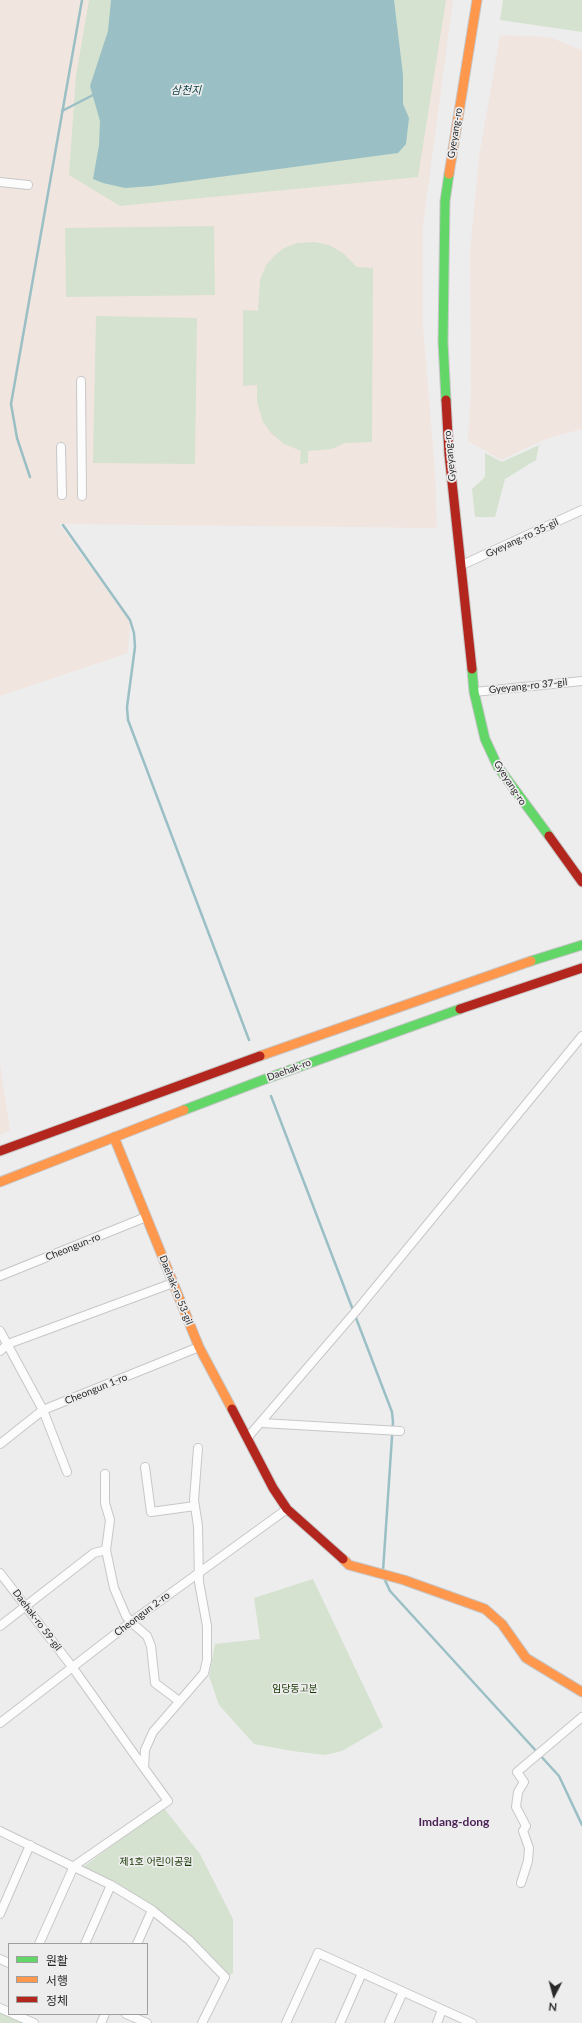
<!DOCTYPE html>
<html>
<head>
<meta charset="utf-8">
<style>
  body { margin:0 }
  #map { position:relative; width:582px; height:2023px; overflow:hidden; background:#ededee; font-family:Lato,"Noto Sans KR",sans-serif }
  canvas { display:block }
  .legend { position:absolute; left:8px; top:1943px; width:140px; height:72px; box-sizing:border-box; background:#ededee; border:1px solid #9f9fa0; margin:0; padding:5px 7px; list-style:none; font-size:12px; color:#29292a }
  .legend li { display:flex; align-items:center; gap:8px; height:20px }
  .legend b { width:20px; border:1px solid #9f9fa0 }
  .north { position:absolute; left:534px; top:1975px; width:40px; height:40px; -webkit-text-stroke:3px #ededee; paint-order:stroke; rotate:186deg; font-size:11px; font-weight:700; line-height:16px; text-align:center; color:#29292a }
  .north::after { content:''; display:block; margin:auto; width:14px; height:18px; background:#29292a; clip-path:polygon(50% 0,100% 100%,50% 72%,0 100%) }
</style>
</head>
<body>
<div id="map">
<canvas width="582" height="2023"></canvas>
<ul class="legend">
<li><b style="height:5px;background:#63d668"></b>원활</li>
<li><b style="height:5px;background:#ff974d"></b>서행</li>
<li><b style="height:5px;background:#b3261e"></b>정체</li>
</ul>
<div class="north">N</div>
</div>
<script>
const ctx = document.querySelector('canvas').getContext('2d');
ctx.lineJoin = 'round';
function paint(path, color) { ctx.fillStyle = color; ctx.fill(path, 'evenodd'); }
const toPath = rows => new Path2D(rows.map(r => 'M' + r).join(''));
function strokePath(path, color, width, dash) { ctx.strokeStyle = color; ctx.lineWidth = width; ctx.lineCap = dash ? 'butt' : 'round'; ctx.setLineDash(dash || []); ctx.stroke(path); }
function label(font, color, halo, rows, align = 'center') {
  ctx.font = font + ' Lato,"Noto Sans KR",sans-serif'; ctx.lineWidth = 3.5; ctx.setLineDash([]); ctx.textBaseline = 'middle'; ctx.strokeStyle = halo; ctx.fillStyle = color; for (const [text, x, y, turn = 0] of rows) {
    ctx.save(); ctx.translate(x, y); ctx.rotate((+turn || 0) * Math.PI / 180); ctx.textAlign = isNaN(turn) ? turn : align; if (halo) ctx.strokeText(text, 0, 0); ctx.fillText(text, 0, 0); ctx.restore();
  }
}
paint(toPath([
  [0,0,453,0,423,225,423,326,435,471,437,528,59,524,130,622,128,653,0,696],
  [500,35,549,37,582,50,582,429,546,439,501,460,468,441,471,390,470,252,479,157],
  [0,1064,10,1130,0,1135]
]), '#f1e5df');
paint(toPath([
  [89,0,446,0,418,177,120,206,69,175,76,76],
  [503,0,582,0,582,32,500,20],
  [214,226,215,295,66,297,65,228],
  [315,242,329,245,343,253,357,267,373,268,372,442,345,443,332,449,308,451,308,463,300,464,301,451,284,444,271,433,263,422,257,402,257,385,243,386,243,310,258,311,260,280,266,265,274,256,284,248,297,243],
  [96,316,197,318,195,464,93,463],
  [539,445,536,460,505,479,495,517,475,517,472,489,485,477,485,453,502,462],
  [313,1579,383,1727,342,1751,325,1755,292,1751,254,1744,219,1705,209,1676,215,1644,260,1639,254,1598],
  [163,1807,200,1854,233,1919,233,1973,225,1977,176,1929,82,1868],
  [0,2008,27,2023,0,2023]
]), '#d5e2cf');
paint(toPath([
  [111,0,394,0,403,75,403,104,409,118,406,144,398,153,152,186,125,188,103,183,93,179,99,145,100,121,90,86,108,31]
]), '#9abfc5');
strokePath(toPath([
  [62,111,95,94],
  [30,477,17,438,11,404,82,0],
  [63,525,130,620,134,633,135,647,127,707,128,720,249,1040],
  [271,1096,392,1412,393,1422,383,1571],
  [384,1578,390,1591,559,1776,582,1825]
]), '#9abfc5', 2.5);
const street = toPath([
  [0,182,28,185],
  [81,381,82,496],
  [61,447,62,495],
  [462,565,582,510],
  [474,692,582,681],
  [0,1276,146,1217],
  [0,1331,43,1410,67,1472],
  [0,1351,8,1344,173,1283],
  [262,1423,400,1431],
  [248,1437,357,1310,582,1036],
  [0,1444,43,1410,199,1347],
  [145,1467,151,1512,195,1506],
  [105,1474,105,1503,110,1520,106,1550,114,1588,126,1616,131,1622,147,1636,151,1646,155,1683,179,1701],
  [0,1573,73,1668,144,1768],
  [0,1626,94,1553,106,1550],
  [0,1723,131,1622,287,1509],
  [0,1831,111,1885,152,1910,189,1940,225,1977,202,2023],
  [521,1883,528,1861,529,1848,523,1831,526,1826,516,1807,518,1792,524,1782,517,1772,582,1717],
  [0,1914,30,1845],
  [39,1944,74,1866,168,1801,144,1768,145,1750,153,1732,204,1673,207,1660,207,1626,199,1582,198,1526,194,1500,198,1448],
  [85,1944,111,1885],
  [137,1944,152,1910],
  [0,1959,9,1963],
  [0,2008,9,2012],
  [13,2014,34,2023],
  [126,2014,147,2023],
  [101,2023,105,2014],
  [286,2023,318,1953,472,2023],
  [340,2023,362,1973],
  [389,2023,403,1992],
  [437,2023,442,2010]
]);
const fast = toPath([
  [446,400,443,342,445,201,449,174],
  [472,669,474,692,485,739,498,767,549,836],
  [531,961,582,945],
  [184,1110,268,1078,460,1009]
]);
const slow = toPath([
  [449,174,477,0],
  [260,1056,531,961],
  [114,1137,199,1347,232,1409],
  [0,1182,184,1110],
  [343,1559,349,1565,404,1580,485,1609,502,1624,526,1658,582,1692]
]);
const jam = toPath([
  [446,400,449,454,472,669],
  [549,836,582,882],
  [460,1009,582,968],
  [0,1151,260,1056],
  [232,1409,273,1488,287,1509,343,1559]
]);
strokePath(street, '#c7c7c8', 10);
strokePath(fast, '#c7c7c8', 11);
strokePath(slow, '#c7c7c8', 11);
strokePath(jam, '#c7c7c8', 11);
strokePath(street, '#fcfcfc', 8);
strokePath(fast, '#63d668', 9);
strokePath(slow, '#ff974d', 9);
strokePath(jam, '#b3261e', 9);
label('10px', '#29292a', '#ededee', [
  ["Gyeyang-ro",455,133,-81],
  ["Gyeyang-ro",450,456,-96],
  ["Gyeyang-ro 35-gil",522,538,-25],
  ["Gyeyang-ro 37-gil",528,686,-6],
  ["Gyeyang-ro",510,783,57],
  ["Daehak-ro",289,1070,-20],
  ["Cheongun-ro",73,1247,-22],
  ["Daehak-ro 53-gil",176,1290,68],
  ["Cheongun 1-ro",96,1389,-22],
  ["Cheongun 2-ro",142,1614,-37],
  ["Daehak-ro 59-gil",37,1620,53]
]);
label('10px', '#183600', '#ededee', [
  ["임당동고분",295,1689],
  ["제1호 어린이공원",156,1862]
]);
label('italic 11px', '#0b3f45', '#ededee', [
  ["삼천지",186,90]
]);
label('bold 12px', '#4c2257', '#ededee', [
  ["Imdang-dong",454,1822]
]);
</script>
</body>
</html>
